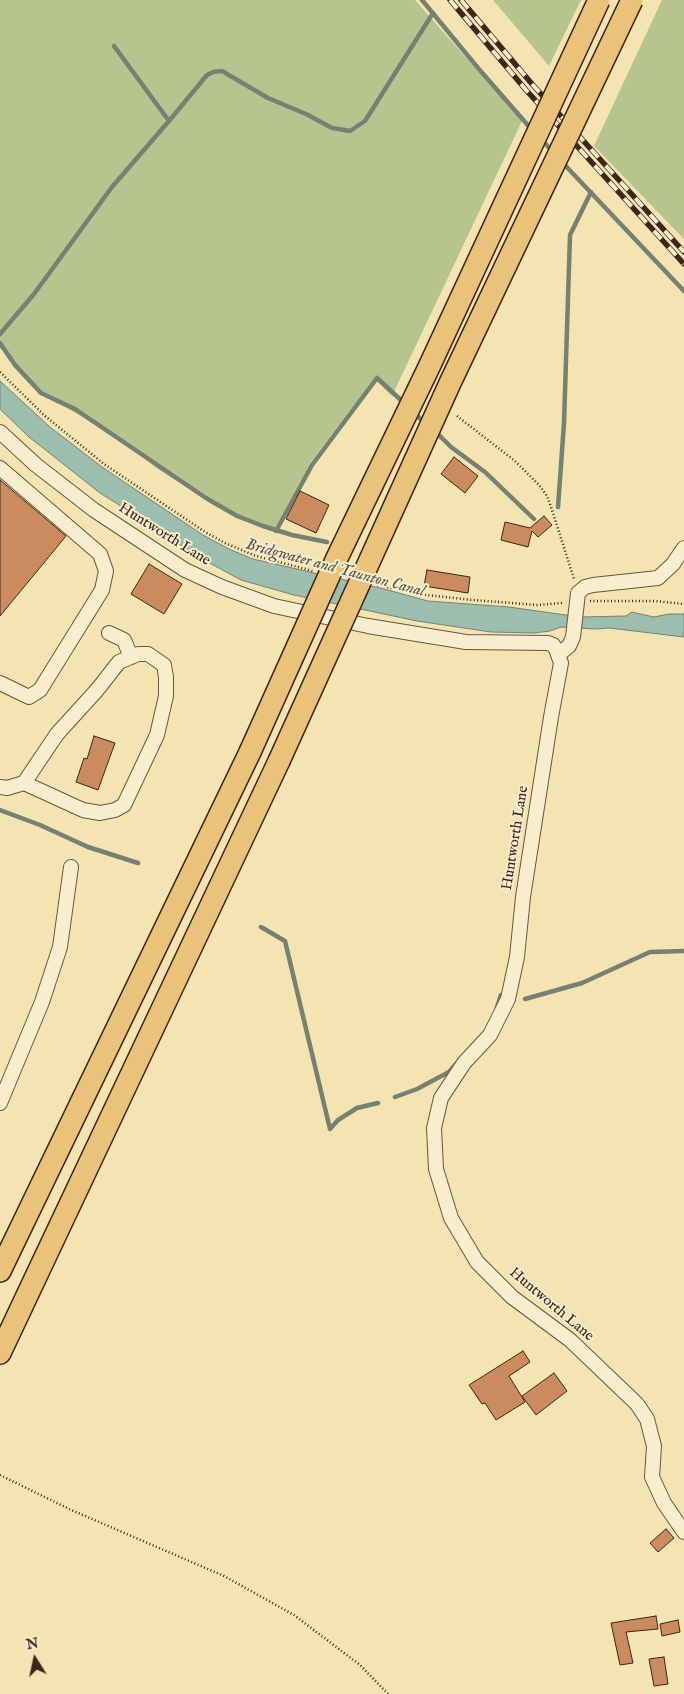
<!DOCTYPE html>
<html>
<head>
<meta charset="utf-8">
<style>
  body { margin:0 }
  #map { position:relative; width:684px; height:1694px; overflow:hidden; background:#f4e4b2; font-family:"IM FELL English",serif }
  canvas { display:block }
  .north { position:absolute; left:10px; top:1634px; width:50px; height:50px; -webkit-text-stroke:4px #f8edcd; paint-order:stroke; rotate:350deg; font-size:14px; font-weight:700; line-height:20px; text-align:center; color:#3e2519 }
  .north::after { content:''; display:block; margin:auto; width:18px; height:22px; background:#3e2519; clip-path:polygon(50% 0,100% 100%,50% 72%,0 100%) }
</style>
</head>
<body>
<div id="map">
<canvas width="684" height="1694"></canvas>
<div class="north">N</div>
</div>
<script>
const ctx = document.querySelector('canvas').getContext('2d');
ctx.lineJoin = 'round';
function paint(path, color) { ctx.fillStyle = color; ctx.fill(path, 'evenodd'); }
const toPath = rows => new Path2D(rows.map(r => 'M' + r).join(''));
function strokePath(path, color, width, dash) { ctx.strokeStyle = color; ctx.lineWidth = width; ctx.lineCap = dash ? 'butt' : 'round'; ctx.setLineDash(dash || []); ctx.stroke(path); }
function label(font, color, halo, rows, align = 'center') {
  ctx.font = font + ' "IM FELL English",serif'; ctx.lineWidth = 4; ctx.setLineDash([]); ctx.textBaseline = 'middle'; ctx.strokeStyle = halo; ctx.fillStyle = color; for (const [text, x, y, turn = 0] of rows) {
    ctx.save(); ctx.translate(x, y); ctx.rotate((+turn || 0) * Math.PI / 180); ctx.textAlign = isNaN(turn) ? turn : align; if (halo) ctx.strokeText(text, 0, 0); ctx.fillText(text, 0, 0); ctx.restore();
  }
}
paint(toPath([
  [0,0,415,0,522,121,392,396,378,382,373,380,311,462,273,532,236,517,208,501,156,468,134,450,76,413,41,395,21,375,0,348],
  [493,0,581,0,549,66],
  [662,0,684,0,684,239,594,146]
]), '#b6c590');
const water = toPath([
  [0,381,50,427,102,467,203,535,229,549,253,559,384,589,428,601,509,607,580,617,626,616,632,612,654,617,669,614,684,614,684,637,609,628,595,629,561,627,550,631,534,633,491,632,417,621,294,595,241,580,195,555,153,526,100,493,29,437,0,409,0,381]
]);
paint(water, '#9cbeae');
strokePath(water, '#768172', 1);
strokePath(toPath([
  [422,0,478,68,532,130],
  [114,46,169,121],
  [541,139,553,152],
  [561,161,684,291],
  [0,334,34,294,112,187,169,121,207,75,213,72,222,71,268,98,306,114,332,128,350,131,365,121,433,13],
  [0,343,15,365,41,393,75,409,206,498,237,516,263,526,292,535,327,542],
  [413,412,426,424],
  [436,432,451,447,485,472,534,519],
  [558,507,564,423,570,235,591,192],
  [276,531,312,465,377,378,404,403],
  [0,810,40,825,88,847,138,863],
  [261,927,285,941,330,1129,338,1120,357,1108,378,1103],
  [525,999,582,983,650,952,684,951],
  [497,1007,501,995],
  [395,1097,417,1089,449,1072,456,1064]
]), '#768172', 4.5);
const building = toPath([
  [454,457,478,476,465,493,441,474,454,457],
  [0,480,66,536,0,616,0,480],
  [300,491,329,505,316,533,286,519,300,491],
  [544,516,552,525,538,537,532,531,528,547,501,540,505,522,530,528,544,516],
  [149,564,182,584,164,614,131,594,149,564],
  [427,570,470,577,468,593,424,586,427,570],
  [94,736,115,743,98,790,76,782,84,758,87,759,94,736],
  [523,1351,530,1362,509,1376,525,1402,496,1420,485,1403,482,1404,469,1385,523,1351],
  [554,1373,567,1391,536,1415,522,1396,554,1373],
  [666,1529,674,1538,658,1552,650,1543,666,1529],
  [656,1616,658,1629,626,1632,633,1663,620,1665,611,1623,656,1616],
  [678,1620,680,1632,662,1636,660,1624,678,1620],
  [664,1657,668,1684,654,1686,649,1659,664,1657]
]);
paint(building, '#cb8b5f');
strokePath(building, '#3e2519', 1);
const minor = toPath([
  [0,432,36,465,94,510,185,570,222,587,274,606,368,626,466,642,548,643,553,645,556,649,561,663,551,717,523,897,517,957,508,999,490,1035,464,1063,441,1098,434,1128,436,1169,451,1218,477,1262,512,1297,570,1340,637,1404,647,1419,654,1446,652,1477,664,1503,684,1532],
  [0,468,100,554,106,571,102,590,40,690,29,697,0,683],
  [109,633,124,640,131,657],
  [559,654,569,646,573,637,578,593,585,587,593,585,658,578,673,564,684,548],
  [0,787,7,788,24,783,57,734,97,690,119,662,138,654,148,654,164,665,166,677,166,696,157,735,124,805,115,810,100,813,83,810,24,783],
  [0,1103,42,1002,60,947,71,867]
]);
const highway = toPath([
  [0,1271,250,752],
  [0,1353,279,761]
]);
strokePath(minor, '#6c553f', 16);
strokePath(highway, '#3e2519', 24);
strokePath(toPath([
  [0,372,45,416,104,464,205,532,225,543,256,556,313,571],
  [457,416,515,461,539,485,547,496,551,507,574,579],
  [377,585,417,594,473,600,537,605,562,603],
  [590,601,655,601,684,604],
  [0,1475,69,1509,224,1576,294,1615,360,1665,388,1694]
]), '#3e2519', 2.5, [1, 2.5]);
strokePath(minor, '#f8edcd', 14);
strokePath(highway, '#eac279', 21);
const rail = toPath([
  [450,0,526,90,684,264],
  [461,0,532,84,684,252]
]);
strokePath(rail, '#3e2519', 5.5);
strokePath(rail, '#f8edcd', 4, [11]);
const highwayBridge = toPath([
  [250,752,337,558,429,367,599,0],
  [279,761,450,383,632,0]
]);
strokePath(highwayBridge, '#3e2519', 24, []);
strokePath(highwayBridge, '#eac279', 21);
label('15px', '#3e2519', '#f8edcd', [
  ["Huntworth Lane",164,535,32],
  ["Huntworth Lane",516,838,-81],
  ["Huntworth Lane",551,1305,40]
]);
label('italic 16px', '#5a5346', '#f8edcd', [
  ["Bridgwater and Taunton Canal",335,569,15]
]);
</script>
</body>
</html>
